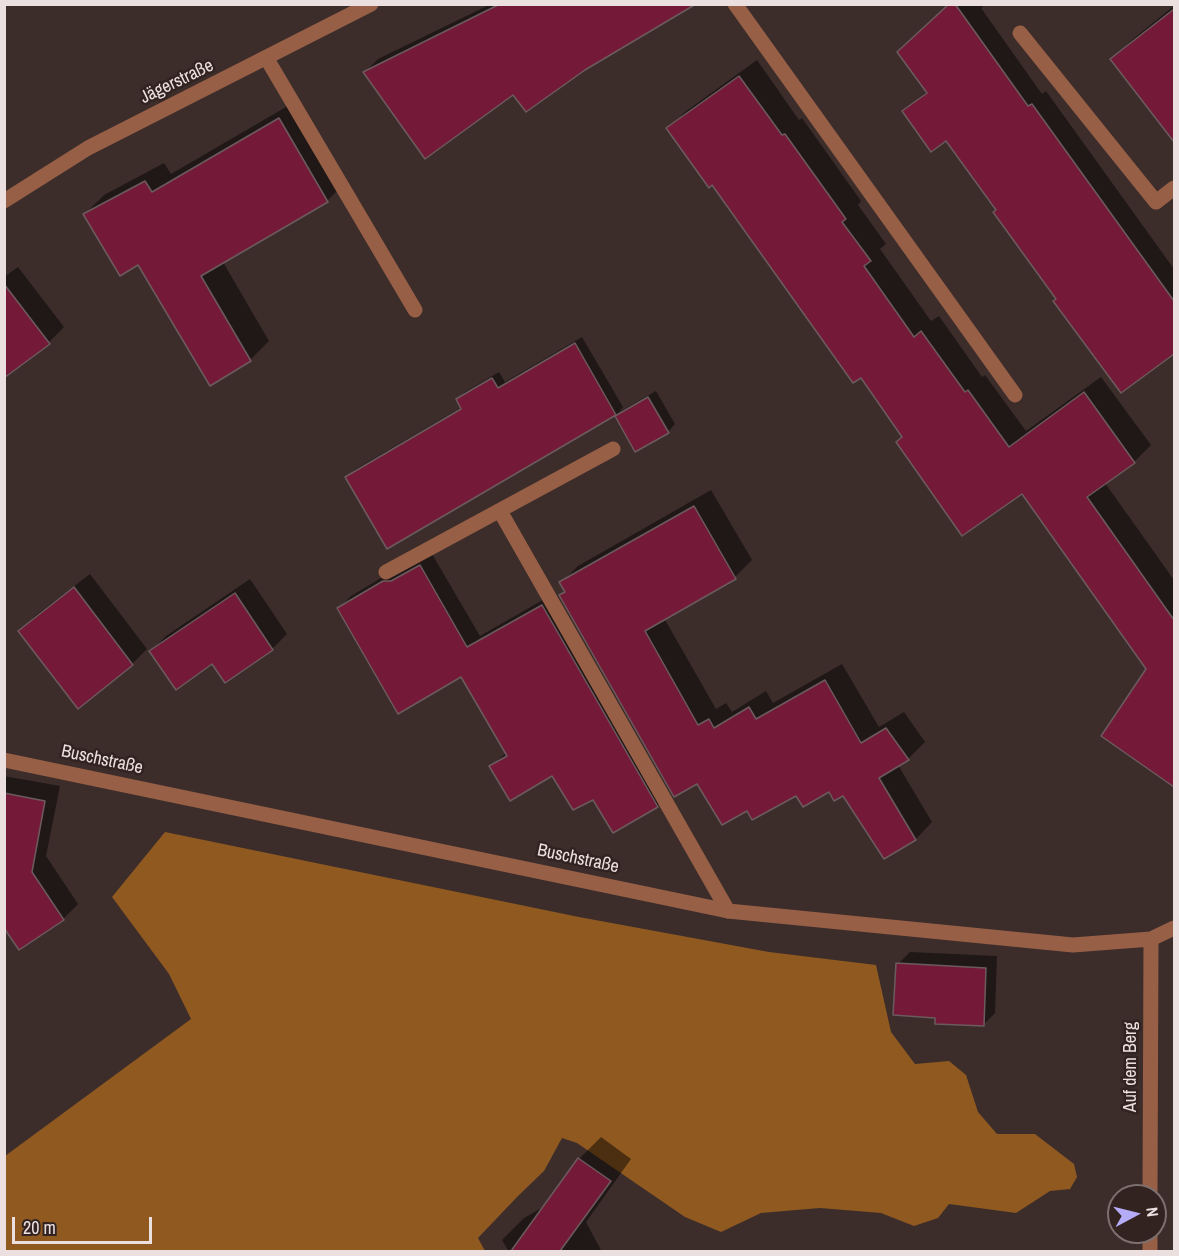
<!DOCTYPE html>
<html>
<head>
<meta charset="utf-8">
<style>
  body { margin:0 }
  #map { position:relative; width:1179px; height:1256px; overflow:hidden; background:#3c2d2b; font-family:"Archivo Narrow",sans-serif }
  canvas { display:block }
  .frame { position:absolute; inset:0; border:6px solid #ebe0df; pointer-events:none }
  .north { position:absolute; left:1107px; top:1184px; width:60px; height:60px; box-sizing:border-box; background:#322321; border:2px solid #7c6f6d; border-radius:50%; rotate:83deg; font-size:16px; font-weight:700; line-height:24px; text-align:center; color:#ebe0df }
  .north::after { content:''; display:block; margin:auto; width:21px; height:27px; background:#b5acf8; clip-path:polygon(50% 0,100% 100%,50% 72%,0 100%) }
  .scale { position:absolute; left:12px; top:1217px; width:140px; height:27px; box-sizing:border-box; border:3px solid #ebe0df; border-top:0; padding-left:8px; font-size:18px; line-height:21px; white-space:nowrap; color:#ebe0df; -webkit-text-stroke:4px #322321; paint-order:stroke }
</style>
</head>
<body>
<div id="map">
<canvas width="1179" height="1256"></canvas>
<div class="frame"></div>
<div class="north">N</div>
<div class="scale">20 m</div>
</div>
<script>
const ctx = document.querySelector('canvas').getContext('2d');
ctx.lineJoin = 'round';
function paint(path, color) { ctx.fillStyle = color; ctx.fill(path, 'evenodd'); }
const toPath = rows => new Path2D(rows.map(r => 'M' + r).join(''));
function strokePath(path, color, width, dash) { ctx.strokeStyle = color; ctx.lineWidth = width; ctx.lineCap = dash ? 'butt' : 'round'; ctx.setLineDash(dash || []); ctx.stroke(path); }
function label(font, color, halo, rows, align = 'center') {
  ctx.font = font + ' "Archivo Narrow",sans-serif'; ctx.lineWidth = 5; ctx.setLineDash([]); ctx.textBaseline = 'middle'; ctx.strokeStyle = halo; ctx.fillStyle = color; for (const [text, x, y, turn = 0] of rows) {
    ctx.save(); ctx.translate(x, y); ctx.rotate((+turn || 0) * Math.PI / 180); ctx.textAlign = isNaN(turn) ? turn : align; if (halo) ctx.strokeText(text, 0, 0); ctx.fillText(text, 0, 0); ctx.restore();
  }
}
paint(toPath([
  [165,832,579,917,769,952,876,965,891,1032,915,1064,949,1061,966,1075,978,1112,997,1134,1035,1134,1074,1164,1077,1177,1070,1189,1050,1191,1016,1213,949,1204,938,1218,914,1226,881,1213,820,1208,761,1213,721,1232,685,1217,577,1143,562,1138,544,1171,518,1196,478,1238,485,1251,5,1251,5,1156,191,1019,169,974,112,897]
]), '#8f5920');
paint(toPath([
  [491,4,693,4,514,93,365,72,378,59],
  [949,4,986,4,981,8,1042,94,1046,91,1174,269,1174,352,1121,391,998,209,947,139,904,111,927,91],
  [1174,6,1174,102,1156,116,1112,59,1134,38],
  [757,60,799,120,802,118,861,201,858,205,886,244,880,249,931,321,939,316,982,377,985,375,1026,431,1101,377,1151,445,1134,462,1105,483,1174,580,1174,784,1103,735,1148,669,1023,492,903,436,861,376,712,183,668,129,685,112],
  [298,100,346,182,327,201,223,262,269,341,250,360,85,214,104,195,164,163,171,174],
  [18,267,64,327,49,342,4,376,4,277],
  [582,337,623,407,619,412,656,391,675,424,668,432,636,450,615,414,347,477,354,470,462,407,458,399,465,392,499,372,505,382],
  [711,490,752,560,735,577,664,618,716,709,726,703,732,712,766,691,773,703,842,664,879,727,904,712,925,742,908,759,898,765,932,822,916,839,884,857,844,794,830,790,797,794,748,809,698,782,561,595,566,590,561,583,578,566],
  [432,554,480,636,555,593,669,794,657,806,594,798,553,774,491,766,507,752,462,675,339,608,351,596,396,569],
  [90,574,147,649,132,664,20,631,35,616],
  [250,579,287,634,272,649,213,662,151,651,166,636],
  [4,776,60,786,46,856,78,904,63,919,4,925],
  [910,952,997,956,995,1013,983,1025,937,1016,898,964],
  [601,1137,631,1159,586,1222,602,1252,509,1252,502,1240,524,1218,545,1206,579,1159]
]), '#0007');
const building = toPath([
  [500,4,696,4,585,70,526,112,513,95,425,159,363,72,500,4],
  [949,4,955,4,1028,106,1032,104,1174,301,1174,354,1121,393,1053,301,1056,299,993,212,996,210,946,141,931,152,902,111,927,93,897,52,949,4],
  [1174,9,1174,142,1110,59,1174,9],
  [739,76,782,135,785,134,846,219,842,222,871,261,864,266,914,337,921,331,965,392,968,390,1009,447,1084,392,1135,463,1087,497,1174,620,1174,787,1101,736,1146,669,1022,494,962,536,896,442,902,437,861,378,853,383,712,185,709,188,666,128,739,76],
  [279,118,328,202,201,276,251,361,210,386,138,265,120,276,83,214,145,181,152,192,279,118],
  [4,284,50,344,4,378,4,284],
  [575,343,616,415,387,549,345,477,461,409,456,399,473,389,492,378,498,388,575,343],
  [648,397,669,433,635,452,615,416,648,397],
  [694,506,736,579,645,631,698,725,709,719,714,728,749,707,756,719,825,680,861,743,886,728,909,760,879,778,916,840,884,859,843,796,834,801,829,792,803,807,796,796,752,820,747,811,722,825,697,784,674,797,559,595,565,592,559,582,694,506],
  [420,565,467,647,542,605,658,807,613,833,593,800,573,810,552,776,510,801,489,766,507,756,461,677,398,714,337,608,383,581,391,581,420,565],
  [74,587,133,665,78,709,18,631,74,587],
  [235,593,273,650,225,683,212,664,176,690,149,651,235,593],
  [4,793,45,801,32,872,64,920,19,950,4,928,4,793],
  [896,963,986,968,984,1026,935,1024,935,1018,893,1015,896,963],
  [578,1158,611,1181,560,1251,511,1251,578,1158]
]);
paint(building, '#741a38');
strokePath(building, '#6c5b5e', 1.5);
strokePath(toPath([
  [735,4,1015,395],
  [1020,33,1156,202,1174,188],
  [267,59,415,310],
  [500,511,728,911],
  [386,572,613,449]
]), '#975f46', 15);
strokePath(toPath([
  [4,760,728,911,1073,945,1151,939,1174,928],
  [1150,1196,1151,939],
  [1150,1252,1150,1232]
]), '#975f46', 15);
strokePath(toPath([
  [4,201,88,148,371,4]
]), '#975f46', 15);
label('18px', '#ebe0df', '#322321', [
  ["Jägerstraße",177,82,-26],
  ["Buschstraße",102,760,12],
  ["Buschstraße",578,859,12],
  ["Auf dem Berg",1131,1067,-90]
]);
</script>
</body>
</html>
